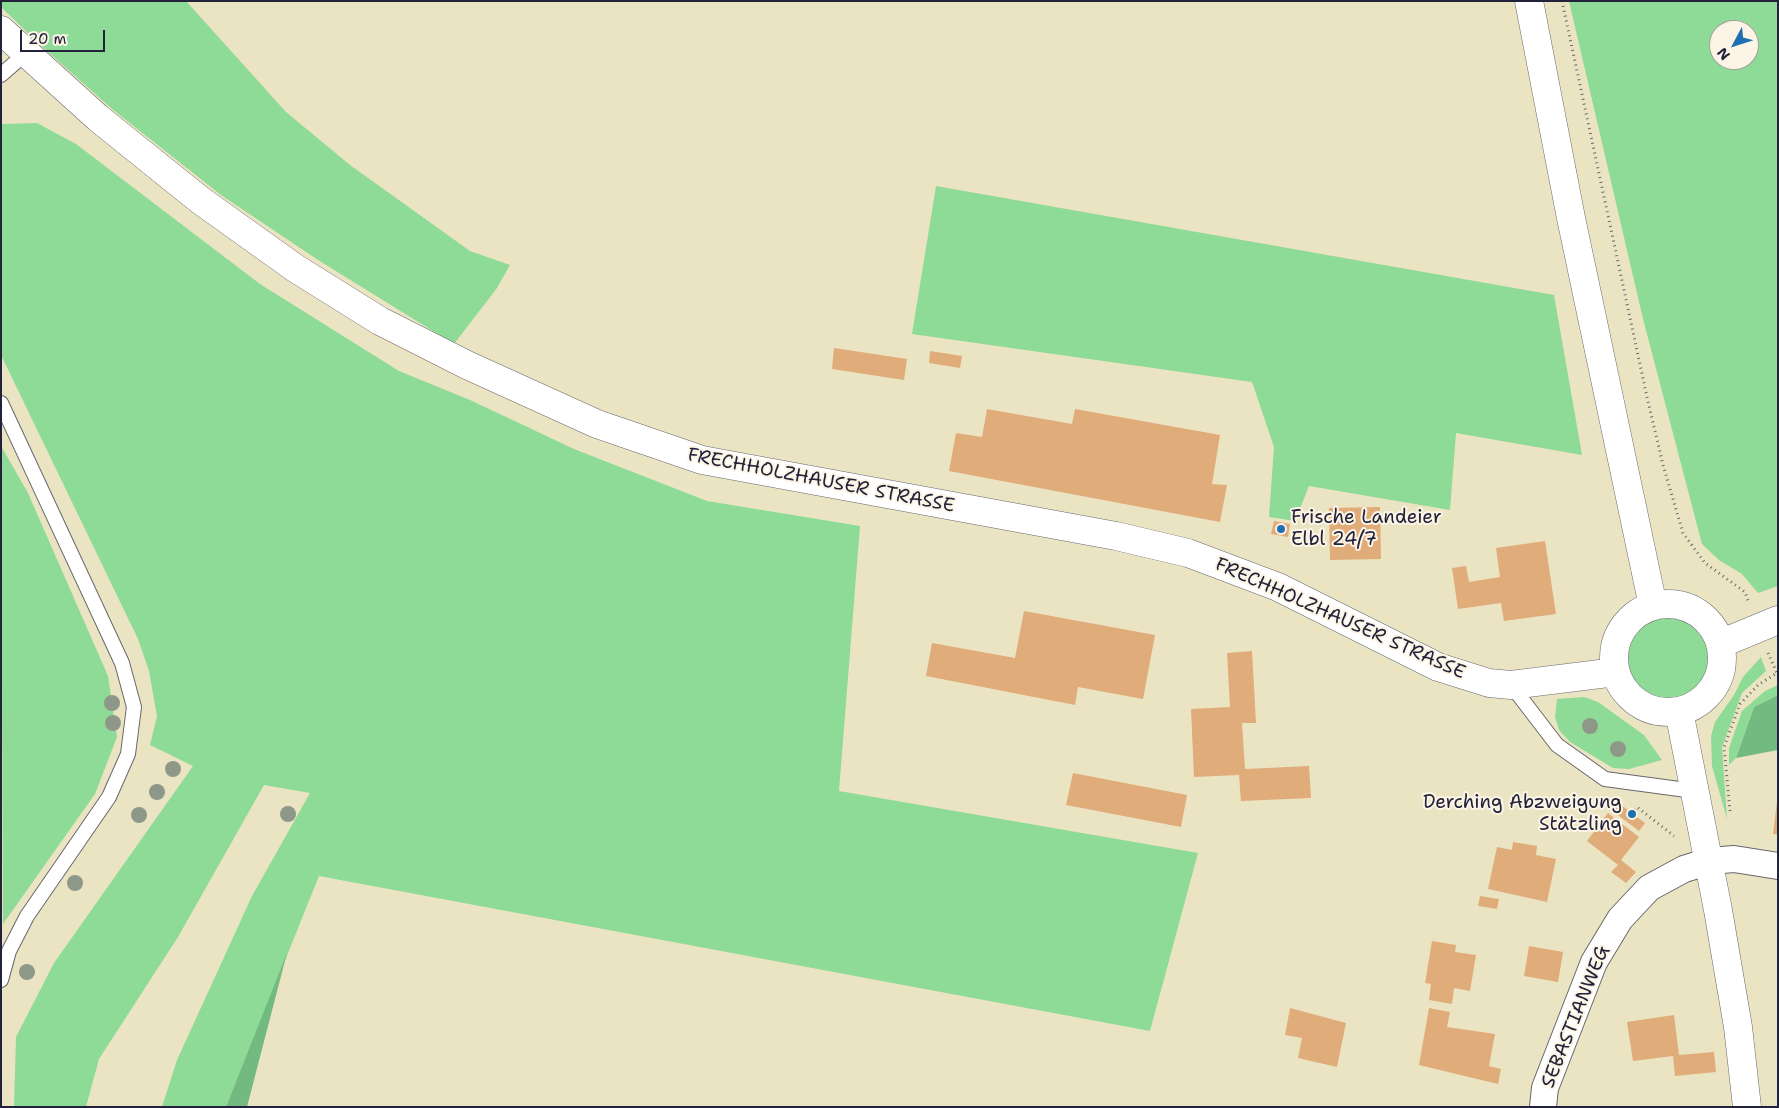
<!DOCTYPE html>
<html>
<head>
<meta charset="utf-8">
<style>
  body { margin:0 }
  #map { position:relative; width:1779px; height:1108px; overflow:hidden; background:#ebe4c3; font-family:"Shantell Sans",sans-serif }
  canvas { display:block }
  .frame { position:absolute; inset:0; border:2px solid #22223b; pointer-events:none }
  .north { position:absolute; left:1709px; top:20px; width:50px; height:50px; box-sizing:border-box; background:#fcf5e5; border:1px solid #a5a1a1; border-radius:50%; rotate:230deg; font-size:14px; font-weight:700; line-height:20px; text-align:center; color:#22223b }
  .north::after { content:''; display:block; margin:auto; width:18px; height:22px; background:#1f6fb2; clip-path:polygon(50% 0,100% 100%,50% 72%,0 100%) }
  .scale { position:absolute; left:20px; top:30px; width:85px; height:22px; box-sizing:border-box; border:2px solid #22223b; border-top:0; padding-left:6px; font-size:15px; line-height:18px; white-space:nowrap; color:#22223b; -webkit-text-stroke:4px #fcf5e5; paint-order:stroke }
</style>
</head>
<body>
<div id="map">
<canvas width="1779" height="1108"></canvas>
<div class="frame"></div>
<div class="north">N</div>
<div class="scale">20 m</div>
</div>
<script>
const ctx = document.querySelector('canvas').getContext('2d');
ctx.lineJoin = 'round';
function paint(path, color) { ctx.fillStyle = color; ctx.fill(path, 'evenodd'); }
const toPath = rows => new Path2D(rows.map(r => 'M' + r).join(''));
function strokePath(path, color, width, dash) { ctx.strokeStyle = color; ctx.lineWidth = width; ctx.lineCap = dash ? 'butt' : 'round'; ctx.setLineDash(dash || []); ctx.stroke(path); }
function label(font, color, halo, rows, align = 'center') {
  ctx.font = font + ' "Shantell Sans",sans-serif'; ctx.lineWidth = 4; ctx.setLineDash([]); ctx.textBaseline = 'middle'; ctx.strokeStyle = halo; ctx.fillStyle = color; for (const [text, x, y, turn = 0] of rows) {
    ctx.save(); ctx.translate(x, y); ctx.rotate((+turn || 0) * Math.PI / 180); ctx.textAlign = isNaN(turn) ? turn : align; if (halo) ctx.strokeText(text, 0, 0); ctx.fillText(text, 0, 0); ctx.restore();
  }
}
paint(toPath([
  [1,1,186,1,286,112,350,165,470,251,510,265,497,288,454,344,318,260,221,195,112,109,38,43,1,7],
  [1569,1,1778,1,1778,586,1758,593,1742,574,1719,560,1702,544,1643,319],
  [1719,30,1749,30,1749,60,1719,60],
  [37,123,76,144,260,284,399,371,470,400,574,449,707,501,860,526,839,791,1198,853,1150,1031,319,876,226,1107,162,1107,177,1060,252,896,310,793,264,785,178,937,99,1059,86,1107,14,1107,16,1037,54,963,193,766,150,745,157,716,149,671,138,639,1,355,1,124],
  [936,186,1554,295,1582,455,1456,433,1450,510,1309,486,1295,521,1269,517,1274,447,1252,382,912,334],
  [1,446,28,493,108,676,117,737,95,794,3,924],
  '1628 658a40 40 0 1 1 80 0a40 40 0 1 1-80 0Z',
  [1761,657,1766,671,1742,693,1722,747,1727,819,1712,766,1711,736,1715,722,1734,695,1743,677],
  [1778,685,1778,695,1754,707,1736,758,1729,765,1729,748,1742,711,1765,691],
  [1584,697,1598,702,1644,735,1662,760,1629,769,1613,768,1570,742,1559,730,1555,717,1557,699]
]), '#8eda97');
paint(toPath([
  [1778,695,1778,750,1736,758,1754,707],
  [287,953,247,1107,226,1107]
]), '#72ba80');
paint(toPath([
  [834,348,907,359,904,380,832,369],
  [930,351,962,356,960,368,929,363],
  [987,409,1072,424,1075,409,1220,435,1212,484,1227,485,1220,522,949,471,956,433,982,437],
  [1380,507,1381,559,1330,560,1329,508],
  [1274,521,1290,524,1288,537,1271,534],
  [1545,541,1556,614,1504,621,1501,603,1458,609,1452,568,1466,566,1469,582,1500,577,1496,548],
  [1024,611,1155,635,1143,699,1078,687,1075,705,926,676,932,643,1015,658],
  [1252,651,1256,723,1242,723,1245,769,1309,766,1311,798,1241,801,1239,775,1194,777,1191,709,1230,707,1227,653],
  [1073,773,1187,795,1181,827,1066,805],
  [1616,801,1645,823,1639,831,1610,809],
  [1777,802,1778,802,1778,834,1773,834],
  [1608,813,1639,837,1621,860,1636,872,1626,883,1611,872,1618,865,1587,841],
  [1513,842,1537,846,1536,855,1556,859,1547,902,1488,889,1497,847,1512,850],
  [1480,896,1499,899,1497,909,1478,906],
  [1432,941,1456,945,1455,952,1476,955,1470,991,1454,988,1452,1004,1429,1000,1431,984,1425,983],
  [1529,946,1563,952,1558,982,1524,976],
  [1290,1008,1346,1023,1337,1067,1298,1058,1302,1038,1285,1035],
  [1429,1008,1450,1012,1447,1027,1495,1034,1489,1066,1501,1069,1498,1084,1419,1065],
  [1674,1015,1679,1055,1714,1052,1716,1072,1675,1076,1673,1056,1633,1061,1627,1022]
]), '#dfac7a');
const lane = toPath([
  [1,75,25,54],
  [1,403,122,663,134,707,128,754,109,797,27,916,9,951,1,980],
  [1511,685,1557,745,1605,779,1694,791]
]);
const street = toPath([
  [1543,1107,1545,1088,1594,962,1620,919,1649,888,1684,869,1710,861,1734,859,1778,866]
]);
const secondary = toPath([
  [1529,1,1571,218,1653,606],
  [1,30,98,118,200,200,295,268,380,321,467,365,597,424,702,460,1116,536,1188,553,1278,587,1438,667,1489,683,1511,685,1616,672],
  '1614 658a54 54 0 1 1 108 0a54 54 0 1 1-108 0Z',
  [1720,644,1778,620],
  [1679,711,1718,910,1738,1027,1747,1107]
]);
strokePath(lane, '#68666b', 16);
strokePath(street, '#68666b', 28);
strokePath(secondary, '#68666b', 29);
strokePath(toPath([
  [1562,1,1647,397,1663,465,1683,533,1705,563,1745,592,1749,603],
  [1768,653,1777,673],
  [1730,811,1724,747,1740,704,1758,685,1777,673],
  [1632,814,1637,807,1674,836]
]), '#68666b', 3, [1, 4]);
strokePath(lane, '#fff', 14);
strokePath(street, '#fff', 26);
strokePath(secondary, '#fff', 28);
ctx.fillStyle = '#8e9888';
for (const [x, y] of [
  [112,703],
  [113,723],
  [1590,726],
  [1618,749],
  [173,769],
  [157,792],
  [288,814],
  [139,815],
  [75,883],
  [27,972]
]) { ctx.beginPath(); ctx.arc(x, y, 8, 0, 2 * Math.PI); ctx.fill(); }
for (const [x, y, r, color] of [
  [1281,529,5,"#1f6fb2"],
  [1632,814,5,"#1f6fb2"]
]) { const dot = new Path2D(); dot.arc(x, y, r, 0, 2 * Math.PI); ctx.fillStyle = color; ctx.fill(dot); strokePath(dot, '#fcf5e5', 2); }
label('19px', '#22223b', '#fcf5e5', [
  ["FRECHHOLZHAUSER STRASSE",821,481,11],
  ["FRECHHOLZHAUSER STRASSE",1340,619,24],
  ["SEBASTIANWEG",1576,1017,-68]
]);
label('19px', '#22223b', '#fcf5e5', [
  ["Frische Landeier",1291,518],
  ["Elbl 24/7",1291,540],
  ["Derching Abzweigung",1622,803,"right"],
  ["Stätzling",1622,825,"right"]
], 'left');
</script>
</body>
</html>
